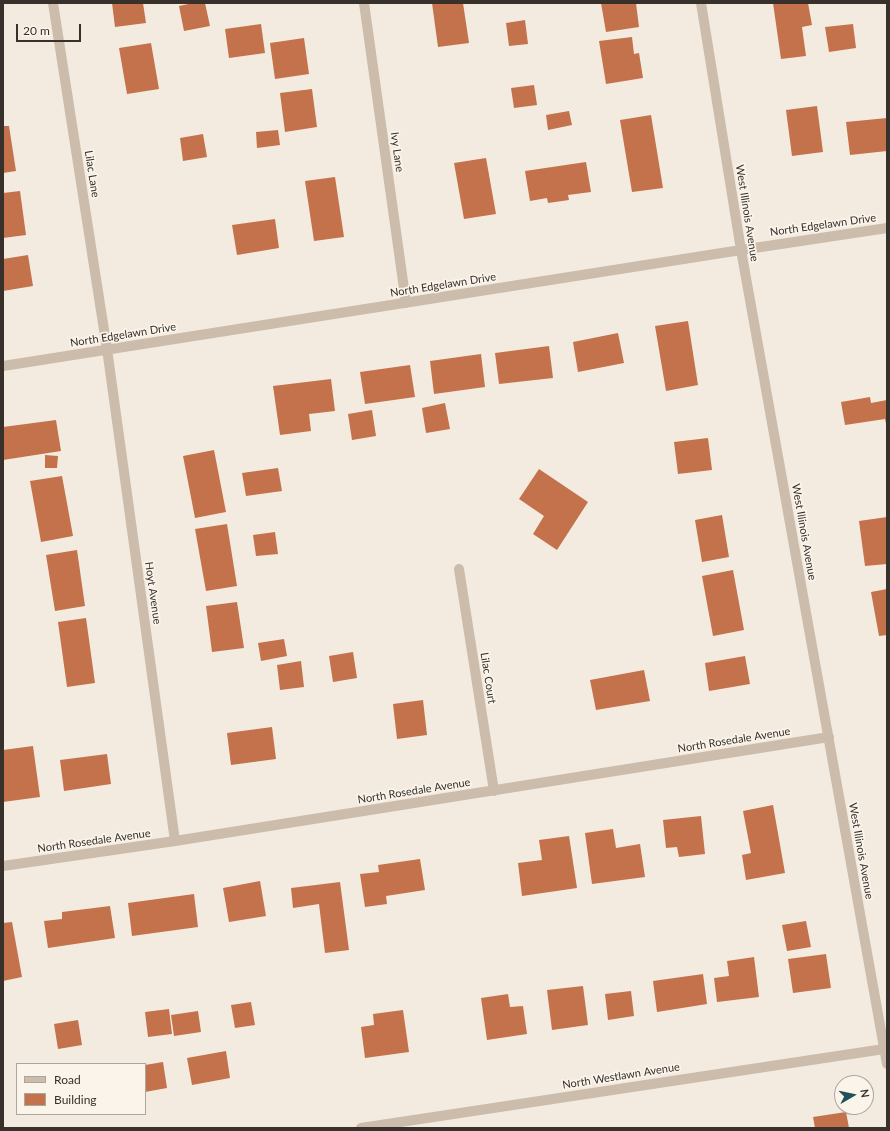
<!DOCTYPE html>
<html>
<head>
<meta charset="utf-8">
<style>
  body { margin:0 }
  #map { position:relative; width:890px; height:1131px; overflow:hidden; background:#f3ebdf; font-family:Lato,sans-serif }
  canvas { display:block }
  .frame { position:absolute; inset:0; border:4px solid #38302a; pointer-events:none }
  .legend { position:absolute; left:16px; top:1063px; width:130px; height:52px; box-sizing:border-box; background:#faf4eb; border:1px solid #aca69e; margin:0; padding:5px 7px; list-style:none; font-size:12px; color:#38302a }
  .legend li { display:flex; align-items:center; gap:8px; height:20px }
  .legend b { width:20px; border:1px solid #aca69e }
  .north { position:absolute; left:834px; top:1075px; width:40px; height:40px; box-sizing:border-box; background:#faf4eb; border:1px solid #aca69e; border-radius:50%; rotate:81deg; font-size:11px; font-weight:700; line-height:16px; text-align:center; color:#38302a }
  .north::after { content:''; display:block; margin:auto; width:14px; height:18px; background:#20515a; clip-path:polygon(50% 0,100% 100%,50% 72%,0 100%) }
  .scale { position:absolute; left:16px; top:24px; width:65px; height:18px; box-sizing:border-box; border:2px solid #38302a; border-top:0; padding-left:5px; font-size:12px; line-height:14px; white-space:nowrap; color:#38302a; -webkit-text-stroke:3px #faf4eb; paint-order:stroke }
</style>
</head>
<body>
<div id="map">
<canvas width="890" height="1131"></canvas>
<div class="frame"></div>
<ul class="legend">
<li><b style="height:5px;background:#cbbcab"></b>Road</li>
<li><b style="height:11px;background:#c4724b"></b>Building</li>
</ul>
<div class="north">N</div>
<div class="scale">20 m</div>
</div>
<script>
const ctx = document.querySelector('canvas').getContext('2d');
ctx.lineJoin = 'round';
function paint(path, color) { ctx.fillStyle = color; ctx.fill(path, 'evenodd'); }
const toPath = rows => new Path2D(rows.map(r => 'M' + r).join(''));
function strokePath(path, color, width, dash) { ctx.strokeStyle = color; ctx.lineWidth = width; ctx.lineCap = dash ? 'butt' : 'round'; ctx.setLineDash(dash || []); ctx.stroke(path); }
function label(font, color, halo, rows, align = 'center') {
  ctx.font = font + ' Lato,sans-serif'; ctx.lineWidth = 3.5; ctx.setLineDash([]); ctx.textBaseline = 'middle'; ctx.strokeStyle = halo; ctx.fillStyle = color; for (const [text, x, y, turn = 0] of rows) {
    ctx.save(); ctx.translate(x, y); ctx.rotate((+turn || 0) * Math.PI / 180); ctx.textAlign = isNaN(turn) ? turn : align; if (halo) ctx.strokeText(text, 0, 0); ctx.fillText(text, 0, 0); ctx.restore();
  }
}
paint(toPath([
  [112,3,143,3,146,23,115,27],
  [193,3,205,3,210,26,184,31,179,6],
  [432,3,463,3,469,43,438,47],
  [601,3,636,3,639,27,606,32],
  [773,3,808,3,812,25,802,27,806,56,781,59],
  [525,20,528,44,509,46,506,23],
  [261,24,265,53,229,58,225,29],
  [853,24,856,48,829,52,825,27],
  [632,37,634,54,639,53,643,78,606,84,599,41],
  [304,38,309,74,275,79,270,43],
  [151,43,159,89,127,94,119,48],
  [534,85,537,105,514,108,511,88],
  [312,89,317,127,285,132,280,93],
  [817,106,823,152,792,156,786,110],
  [569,111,572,125,548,130,546,115],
  [651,115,663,188,632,192,620,120],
  [887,118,887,151,850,155,846,122],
  [3,126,9,126,16,171,3,173],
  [278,130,280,145,257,148,256,132],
  [203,134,207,157,183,161,180,138],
  [486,158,496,214,464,219,454,163],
  [586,162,591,192,568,195,569,200,548,203,547,198,530,201,525,171],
  [335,177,344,237,314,241,305,181],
  [20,191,26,235,3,238,3,193],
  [275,219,279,248,237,255,232,225],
  [28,255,33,286,3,291,3,259],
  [688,321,698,385,666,391,655,326],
  [618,333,624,363,578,372,573,342],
  [549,346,553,378,499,384,495,353],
  [481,354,485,387,434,394,430,361],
  [410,365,415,397,365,404,360,372],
  [331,379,335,411,309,414,311,431,280,435,273,386],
  [870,397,871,403,887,400,887,428,885,419,845,425,841,402],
  [445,403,450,429,426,433,422,408],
  [372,410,376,436,352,440,348,414],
  [56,420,61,451,3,460,3,427],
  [708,438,712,470,678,474,674,442],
  [214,450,226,512,195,518,183,456],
  [45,455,58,456,57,468,45,468],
  [278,468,282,491,246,496,242,473],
  [539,469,588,502,557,550,533,534,544,516,519,499],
  [62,476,73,536,41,542,30,481],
  [722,515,729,557,702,562,695,520],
  [887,517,887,564,865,566,859,521],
  [227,524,237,586,206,591,195,529],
  [275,532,278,554,256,556,253,535],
  [77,550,85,606,55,611,46,555],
  [733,570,744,630,713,636,702,576],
  [887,589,887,635,879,636,871,592],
  [237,602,244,648,212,652,206,606],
  [86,618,95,683,67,687,58,622],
  [284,639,287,656,261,661,258,643],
  [353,652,357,678,333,682,329,656],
  [745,656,750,684,709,691,705,663],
  [301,661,304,687,280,690,277,665],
  [644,670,650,701,596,710,590,680],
  [423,700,427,735,397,739,393,704],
  [272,727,276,759,231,765,227,733],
  [33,746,40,797,3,802,3,750],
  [107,754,111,784,64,791,60,760],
  [773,805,785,873,746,880,742,855,751,853,743,811],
  [701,816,705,854,679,857,677,847,666,848,663,820],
  [613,829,616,848,640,844,645,877,592,884,585,833],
  [569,836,577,888,522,896,518,863,542,860,539,840],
  [420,859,425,890,386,896,387,904,365,907,360,874,379,872,378,865],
  [260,881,266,916,229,922,223,888],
  [340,882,349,950,325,953,319,904,293,908,291,888],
  [194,894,198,927,132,936,128,903],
  [110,906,115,938,48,948,44,921,62,919,62,912],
  [806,921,811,947,787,951,782,925],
  [12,922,22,977,3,981,3,923],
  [826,954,831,988,793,993,788,959],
  [754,957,759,997,717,1002,714,978,729,976,727,961],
  [703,974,707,1004,657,1012,653,981],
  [583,986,588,1025,552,1030,547,990],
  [631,991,634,1016,608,1020,605,994],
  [508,994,510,1007,523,1006,527,1034,487,1040,481,998],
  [251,1002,255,1025,235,1028,231,1005],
  [169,1009,172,1034,148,1037,145,1012],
  [403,1010,409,1052,365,1058,361,1027,374,1025,373,1014],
  [198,1011,201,1032,174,1036,171,1015],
  [78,1020,82,1045,58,1049,54,1024],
  [226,1051,230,1078,192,1085,187,1058],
  [163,1062,167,1088,145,1092,145,1065],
  [846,1112,849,1128,815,1128,813,1117]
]), '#c4724b');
strokePath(toPath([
  [53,3,107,349,175,841],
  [364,3,406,303],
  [701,3,741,250,887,1064],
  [3,366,741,250,887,228],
  [459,569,494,791],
  [3,866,175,841,829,737],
  [361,1128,884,1049]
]), '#cbbcab', 10);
label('11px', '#38302a', '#faf4eb', [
  ["Ivy Lane",397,152,82],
  ["Lilac Lane",92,174,81],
  ["West Illinois Avenue",747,213,81],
  ["North Edgelawn Drive",823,225,-8],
  ["North Edgelawn Drive",443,285,-9],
  ["North Edgelawn Drive",123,335,-9],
  ["West Illinois Avenue",804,532,80],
  ["Hoyt Avenue",153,593,82],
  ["Lilac Court",488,678,81],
  ["North Rosedale Avenue",734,740,-9],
  ["North Rosedale Avenue",414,791,-9],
  ["North Rosedale Avenue",94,841,-8],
  ["West Illinois Avenue",861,851,80],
  ["North Westlawn Avenue",621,1076,-9]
]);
</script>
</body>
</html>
